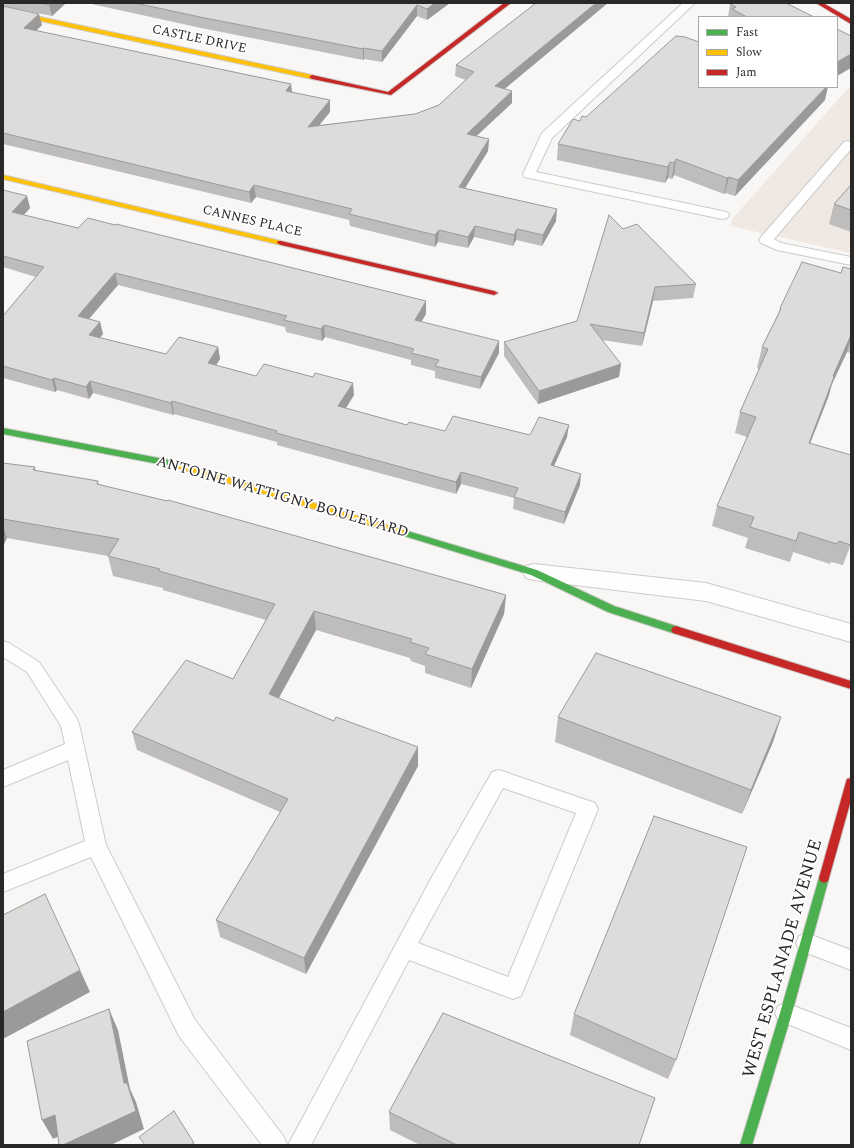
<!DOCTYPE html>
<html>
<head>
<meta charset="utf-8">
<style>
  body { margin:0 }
  #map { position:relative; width:854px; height:1148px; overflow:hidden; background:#f9f7f5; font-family:Spectral,serif }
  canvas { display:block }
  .frame { position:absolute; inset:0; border:4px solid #2a2827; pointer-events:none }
  .legend { position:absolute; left:698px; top:16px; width:140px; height:72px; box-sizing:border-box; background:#fff; border:1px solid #aaa9a9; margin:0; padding:5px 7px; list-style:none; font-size:12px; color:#2a2827 }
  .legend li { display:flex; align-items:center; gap:8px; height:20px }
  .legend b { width:20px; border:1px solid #aaa9a9 }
</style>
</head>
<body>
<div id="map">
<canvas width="854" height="1148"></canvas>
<div class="frame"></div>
<ul class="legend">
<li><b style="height:5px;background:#4caf50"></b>Fast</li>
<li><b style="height:5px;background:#ffc107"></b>Slow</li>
<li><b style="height:5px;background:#c62828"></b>Jam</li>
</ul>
</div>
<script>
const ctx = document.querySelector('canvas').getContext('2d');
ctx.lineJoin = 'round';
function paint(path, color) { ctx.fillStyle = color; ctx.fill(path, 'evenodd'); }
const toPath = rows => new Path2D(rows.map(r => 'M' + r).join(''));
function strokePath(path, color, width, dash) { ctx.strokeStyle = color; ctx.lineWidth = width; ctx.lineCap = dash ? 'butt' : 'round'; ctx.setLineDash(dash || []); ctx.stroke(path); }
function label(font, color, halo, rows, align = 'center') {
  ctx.font = font + ' Spectral,serif'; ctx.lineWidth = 3.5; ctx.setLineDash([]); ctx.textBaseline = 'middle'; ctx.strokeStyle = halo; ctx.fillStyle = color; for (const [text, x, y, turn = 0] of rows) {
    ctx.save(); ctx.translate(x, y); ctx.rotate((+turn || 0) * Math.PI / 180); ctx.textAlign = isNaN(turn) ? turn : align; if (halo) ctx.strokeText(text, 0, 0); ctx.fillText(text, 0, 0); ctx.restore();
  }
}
paint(toPath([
  [851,85,851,253,730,226,733,218]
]), '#efe8e3');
const lane = toPath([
  [683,3,695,3,552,138,536,172,722,211,727,212,729,215,727,218,722,219,524,177,523,174,542,133,683,3],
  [848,141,851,142,851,149,774,239,781,243,851,257,851,265,777,250,761,243,759,240,761,237,844,142,848,141],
  [3,641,9,643,39,662,77,719,79,724,106,845,195,1020,284,1137,287,1145,262,1145,179,1036,91,857,3,892,3,874,85,841,68,760,3,787,3,770,65,744,61,726,27,672,3,657,3,641],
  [499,770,595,803,598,809,521,996,513,999,409,960,311,1145,288,1145,433,875,492,772,499,770],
  [503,788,576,813,508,977,418,943,503,788],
  [806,933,851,950,851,970,799,950,796,943,799,936,806,933],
  [786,1003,851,1028,851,1050,778,1020,775,1013,778,1006,786,1003]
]);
const street = toPath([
  [534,564,706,583,851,624,851,642,706,601,534,580,526,578,523,572,526,566,534,564]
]);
const fast = toPath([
  [3,428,174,461,178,464,174,467,3,434,3,428],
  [404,530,537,570,614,606,679,627,681,630,679,633,676,634,608,612,531,575,401,535,400,533,404,530],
  [824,873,828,875,829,878,792,1013,752,1145,740,1145,780,1013,819,878,820,875,824,873]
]);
const slow = toPath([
  [3,9,312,75,315,77,312,79,3,13,3,9],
  [3,175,281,241,285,243,281,245,3,179,3,175],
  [174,461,404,530,408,533,404,536,171,466,170,464,174,461]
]);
const jam = toPath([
  [504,3,511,3,391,95,312,79,309,77,312,75,388,92,504,3],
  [816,3,823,3,851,19,851,24,816,3],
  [278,241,281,241,494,291,498,293,494,295,281,245,277,243,278,241],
  [676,626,851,681,851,689,673,633,671,630,673,627,676,626],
  [851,778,851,800,829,878,828,881,824,883,820,881,819,878,846,782,847,779,851,778]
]);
strokePath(lane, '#cdccca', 2);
strokePath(street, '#cdccca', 2);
strokePath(fast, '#cdccca', 2);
strokePath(slow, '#cdccca', 2);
strokePath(jam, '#cdccca', 2);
paint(lane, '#fefefe');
paint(street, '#fefefe');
paint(fast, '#4caf50');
paint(slow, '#ffc107');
paint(jam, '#c62828');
paint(toPath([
  [3,3,66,3,52,16,3,6],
  [87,3,450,3,427,20,417,16,382,62,364,59,363,60,201,28],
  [536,3,504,89,512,103,476,136,489,139,488,151,465,188,556,221,542,246,516,240,513,246,474,237,468,248,438,242,435,247,350,226,349,220,256,197,251,203,3,144,3,6,42,25,36,31,291,84,292,92,330,112,319,125,415,114,439,105,466,80,455,76,456,65],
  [730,4,814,17,728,17],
  [825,100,735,196,725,193,724,194,674,175,672,179,668,178,665,183,557,160,558,144,580,121,586,117],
  [851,185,851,232,829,224,834,204],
  [3,190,27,196,30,208,24,215,426,314,421,322,499,353,480,389,435,378,435,371,411,365,411,360,325,337,322,341,286,332,285,327,118,285,89,319,100,322,103,334,100,338,166,354,218,347,220,359,216,365,256,376,354,395,346,408,407,425,445,431,567,437,554,466,580,485,564,524,513,509,514,498,461,484,456,494,277,445,277,442,174,414,173,415,93,393,89,399,57,390,55,392,3,378,3,316,36,277,3,267],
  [623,229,696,284,693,298,653,301,642,346,602,340,621,364,619,377,538,404,504,356,504,342,577,321],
  [851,269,851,353,847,352,832,384,828,398,810,443,851,544,843,565,831,562,830,564,793,552,790,562,745,548,748,538,712,526,717,506,747,437,735,433,740,412,759,369,757,368,762,347,778,314,780,308,841,273],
  [3,463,35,467,36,471,98,481,99,485,506,595,504,614,471,688,425,673,425,666,411,661,410,658,316,630,279,698,334,721,418,747,418,766,306,974,220,937,216,920,280,812,137,750,132,732,233,679,266,620,163,590,163,588,113,576,108,556,7,538,4,544,3,544],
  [558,717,781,717,773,742,742,814,555,742],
  [574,1014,676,1060,668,1079,570,1035],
  [389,1112,639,1145,420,1145,390,1130]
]), '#bfbdbc');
paint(toPath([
  [52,3,66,3,52,16,49,5],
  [435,3,450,3,427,20,427,9],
  [596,3,608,3,495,97,495,86],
  [417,5,417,16,382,62,382,51],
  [39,14,42,25,27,39,24,28],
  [364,48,364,59,363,60,363,49],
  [851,54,851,68,837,76,837,62],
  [291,84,292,96,286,91],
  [826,87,828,87,825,100,735,196,738,180],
  [512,91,512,103,467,145,467,134],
  [330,100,330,112,309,138,308,127],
  [489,139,488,151,459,198,459,187],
  [676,159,674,175,672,179,674,163],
  [670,162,668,178,665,183,668,167],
  [729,177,725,193,724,194,727,178],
  [254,185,256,197,251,203,249,192],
  [27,196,30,208,15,224,12,212],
  [557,209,556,221,542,246,543,235],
  [475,226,474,237,468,248,468,237],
  [517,229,516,240,513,246,514,235],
  [439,230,438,242,435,247,435,235],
  [115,273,118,285,81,328,78,316],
  [655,287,653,301,642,346,644,333],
  [426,301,426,314,415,332,415,320],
  [100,322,103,334,92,347,89,335],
  [324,325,325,337,322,341,321,329],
  [851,335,851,338,847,352,832,384,828,398,802,464,809,443,833,376],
  [499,341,499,353,480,389,481,377],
  [218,347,220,359,210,375,208,363],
  [621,364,619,377,538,404,539,391],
  [54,378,57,390,55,392,52,380],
  [90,381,93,393,89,399,86,387],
  [353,383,354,395,339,419,338,406],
  [172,401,174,414,173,415,171,403],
  [569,425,567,437,549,477,551,465],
  [461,472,461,484,456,494,456,482],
  [581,474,580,485,564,524,565,512],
  [3,526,7,538,4,544,3,541],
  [799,532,790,562,796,541],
  [506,595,504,614,471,688,472,669],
  [314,611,316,630,271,712,269,694],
  [781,717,773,742,742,814,751,790],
  [418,747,418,766,306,974,304,958],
  [80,970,90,992,3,1039,3,1012],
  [109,1009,118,1030,130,1089,136,1102,144,1129,111,1145,63,1145,124,1083],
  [55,1115,66,1133,53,1139,42,1120]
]), '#9b9a99');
const building = toPath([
  [40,3,52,3,49,5,40,3],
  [135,3,435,3,427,9,417,5,382,51,364,48,363,49,200,17,135,3],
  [536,3,596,3,495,86,512,91,467,134,489,139,459,187,557,209,543,235,517,229,514,235,475,226,468,237,439,230,435,235,349,214,352,209,254,185,249,192,3,133,3,6,39,14,24,28,291,84,286,91,330,100,308,127,415,114,439,105,474,72,456,65,536,3],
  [733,3,786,3,814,17,747,17,732,9,736,7,730,4,733,3],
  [837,29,851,36,851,54,837,62,837,29],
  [676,36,685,37,699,42,699,87,826,87,738,180,729,177,727,178,676,159,674,163,670,162,668,167,558,144,573,119,580,121,582,116,586,117,676,36],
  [851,185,851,210,834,204,851,185],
  [3,190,27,196,12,212,78,228,88,218,115,225,116,224,426,301,415,320,499,341,481,377,435,366,439,360,411,353,414,349,324,325,321,329,284,320,287,316,115,273,78,316,100,322,89,335,166,354,179,337,218,347,208,363,256,376,264,364,313,377,315,373,353,383,338,406,407,425,409,422,445,431,453,416,530,435,539,417,569,425,551,465,581,474,565,512,514,497,518,488,461,472,456,482,276,433,277,431,172,401,171,403,90,381,86,387,54,378,52,380,3,366,3,316,44,267,3,256,3,190],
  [609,215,623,229,637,224,696,284,655,287,644,333,590,324,621,364,539,391,504,342,577,321,609,215],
  [802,262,841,273,843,267,851,269,851,335,833,376,834,377,809,443,851,455,851,545,839,541,837,544,799,532,796,541,750,527,754,517,717,506,756,417,740,412,768,349,762,347,781,309,780,308,802,262],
  [3,463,35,467,33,470,98,481,97,484,167,501,168,500,506,595,472,669,425,654,429,648,410,642,412,639,314,611,269,694,334,721,336,717,418,747,304,958,216,920,288,799,132,732,186,660,233,679,275,604,159,571,160,569,108,556,119,539,3,519,3,463],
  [596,653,781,717,751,790,558,717,596,653],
  [654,816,747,847,676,1060,574,1014,654,816],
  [45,894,80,970,3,1012,3,915,45,894],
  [109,1009,124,1083,127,1083,136,1111,63,1145,59,1145,55,1115,42,1120,27,1041,109,1009],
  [443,1013,655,1098,639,1145,457,1145,389,1112,443,1013],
  [174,1111,194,1143,191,1145,145,1145,139,1137,174,1111]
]);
paint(building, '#dedcdb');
strokePath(building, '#9b9a99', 1);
label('13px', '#2a2827', '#fff', [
  ["CASTLE DRIVE",199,40,12],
  ["CANNES PLACE",252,222,13]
]);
label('15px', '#2a2827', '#fff', [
  ["ANTOINE WATTIGNY BOULEVARD",282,498,16]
]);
label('18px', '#2a2827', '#fff', [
  ["WEST ESPLANADE AVENUE",784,959,-74]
]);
</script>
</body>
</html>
